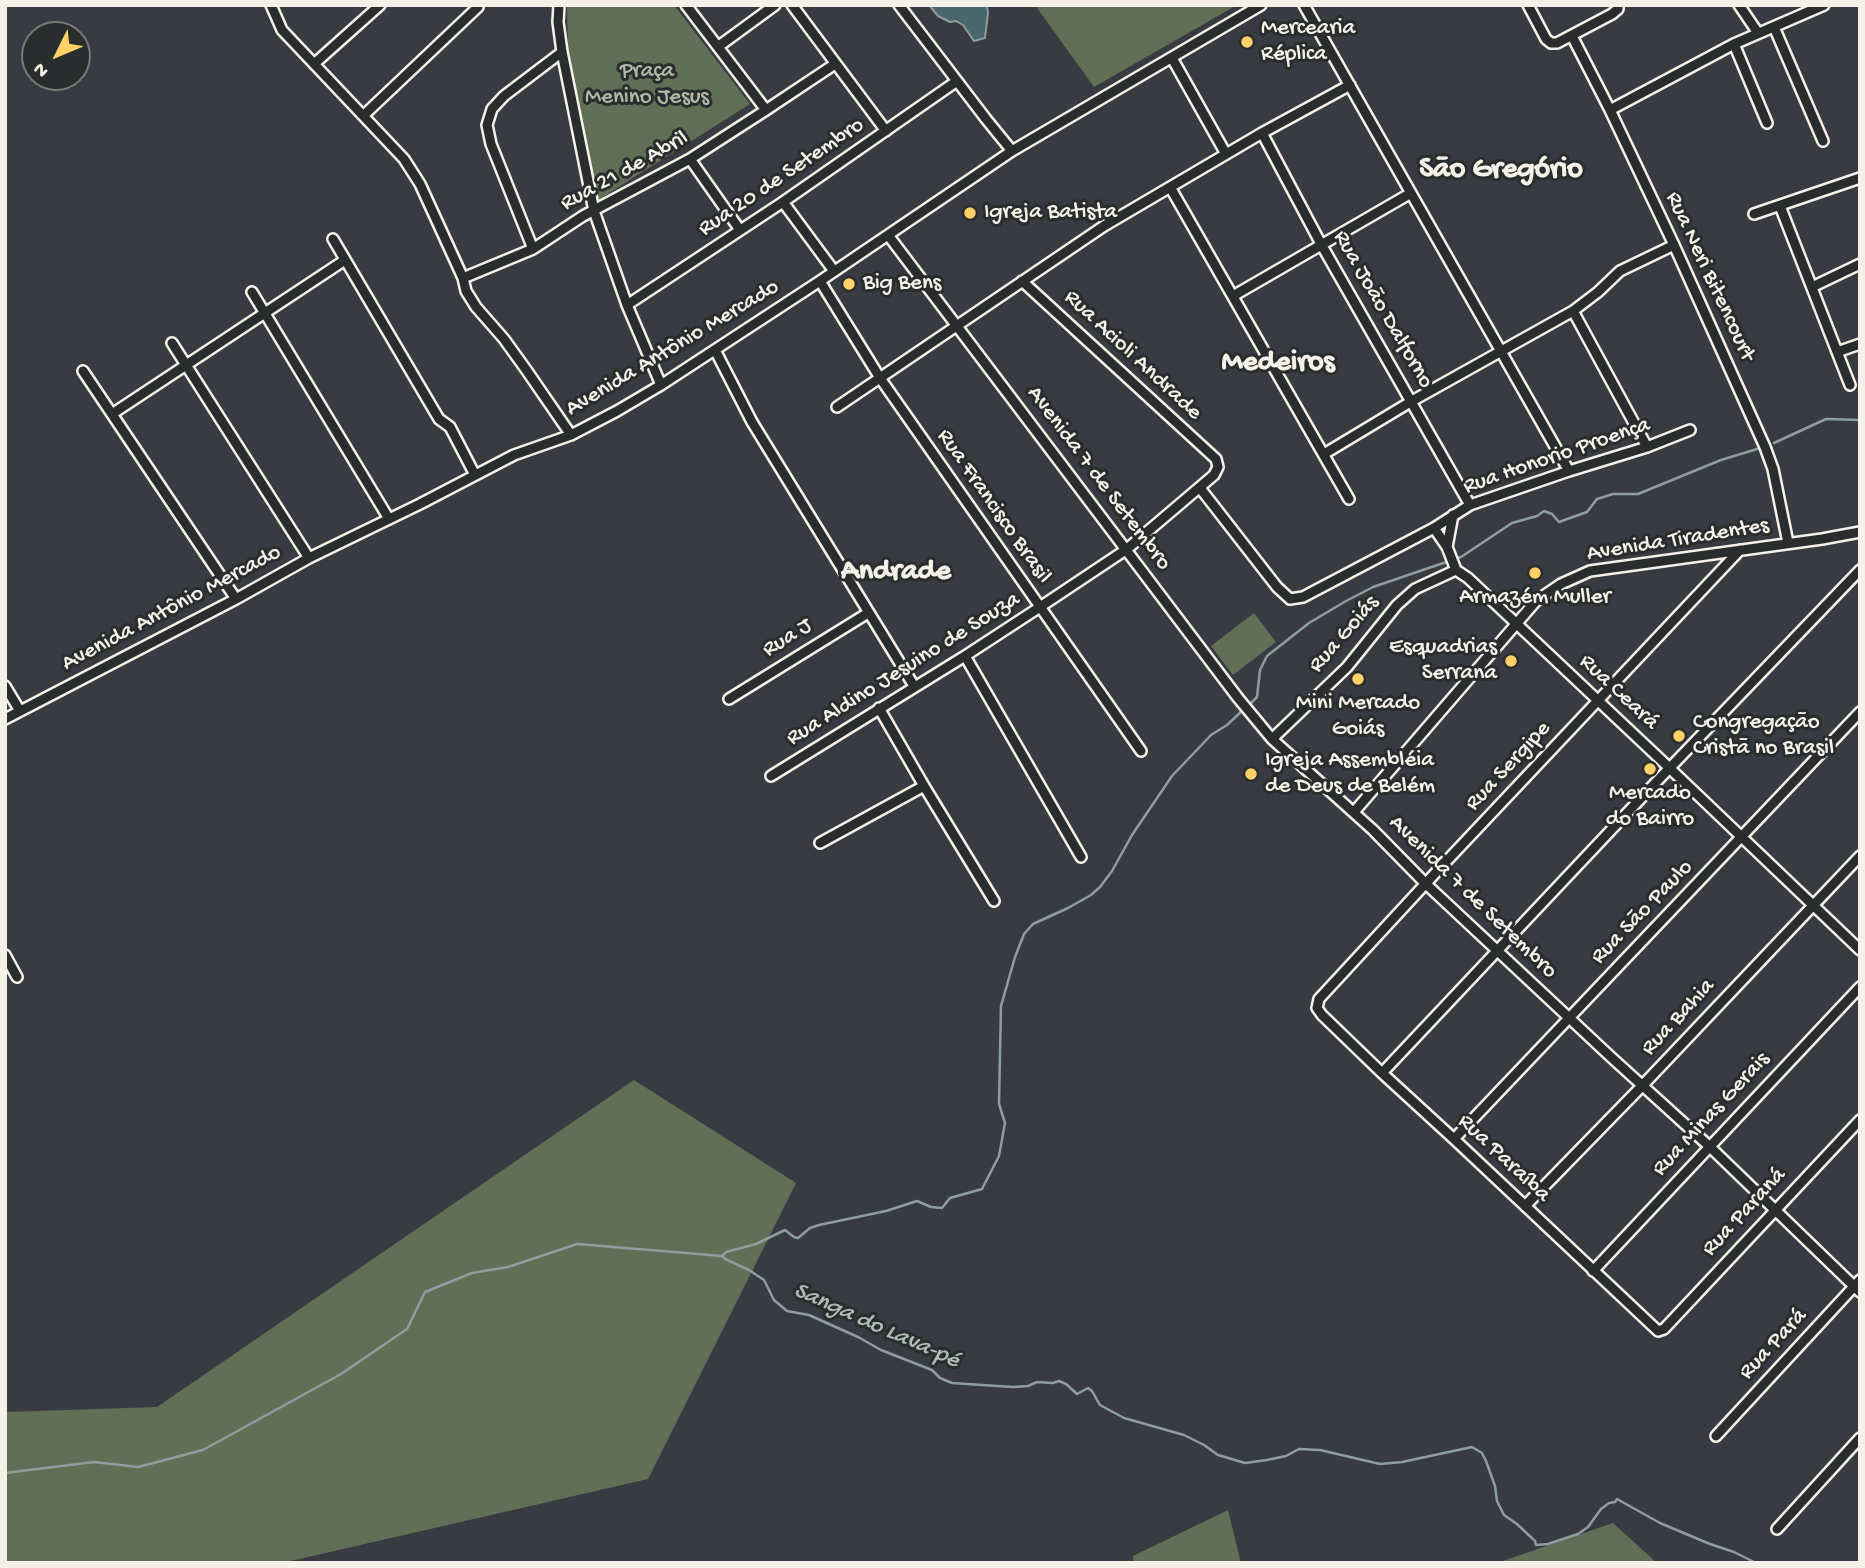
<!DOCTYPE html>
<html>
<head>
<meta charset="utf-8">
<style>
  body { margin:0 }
  #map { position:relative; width:1865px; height:1568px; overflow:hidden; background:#393b42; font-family:"Gochi Hand",sans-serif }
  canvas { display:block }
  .frame { position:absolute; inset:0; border:7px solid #f4f1e8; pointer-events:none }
  .north { position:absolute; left:21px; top:21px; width:70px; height:70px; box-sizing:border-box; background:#2a2d2e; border:2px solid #7b7b78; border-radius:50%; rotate:227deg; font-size:19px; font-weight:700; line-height:28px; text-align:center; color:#f4f1e8 }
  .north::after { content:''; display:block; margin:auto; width:24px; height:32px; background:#ffd166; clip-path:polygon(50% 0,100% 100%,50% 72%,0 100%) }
</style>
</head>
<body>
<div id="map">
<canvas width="1865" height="1568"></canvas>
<div class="frame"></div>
<div class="north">N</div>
</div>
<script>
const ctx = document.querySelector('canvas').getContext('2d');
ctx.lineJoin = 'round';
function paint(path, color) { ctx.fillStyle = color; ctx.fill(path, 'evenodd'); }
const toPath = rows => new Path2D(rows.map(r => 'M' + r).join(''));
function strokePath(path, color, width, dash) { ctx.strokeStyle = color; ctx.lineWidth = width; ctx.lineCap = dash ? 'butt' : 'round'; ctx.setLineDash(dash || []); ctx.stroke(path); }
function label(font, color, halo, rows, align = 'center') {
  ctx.font = font + ' "Gochi Hand",sans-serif'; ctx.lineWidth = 6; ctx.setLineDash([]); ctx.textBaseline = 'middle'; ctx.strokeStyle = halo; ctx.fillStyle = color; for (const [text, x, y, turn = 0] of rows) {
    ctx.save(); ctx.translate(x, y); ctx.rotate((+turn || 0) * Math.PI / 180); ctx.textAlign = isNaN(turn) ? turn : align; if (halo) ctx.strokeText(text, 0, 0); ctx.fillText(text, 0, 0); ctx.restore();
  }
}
paint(toPath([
  [569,5,674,5,750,104,598,200,568,49,567,7],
  [1035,5,1237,5,1094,87],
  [1254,613,1276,642,1233,675,1211,646],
  [634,1080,796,1183,648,1479,282,1563,5,1563,5,1412,157,1407],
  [1228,1510,1241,1563,1134,1563,1133,1556],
  [1613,1523,1657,1563,1497,1563]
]), '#616f57');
const water = toPath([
  [929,5,987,5,988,13,985,38,974,41,963,25,956,21,950,22,938,16,929,5]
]);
paint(water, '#4a676e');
strokePath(water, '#8e9e9f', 2);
strokePath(toPath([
  [1774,443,1826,419,1860,420],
  [1249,705,1257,697,1260,670,1267,656,1309,623,1346,601,1373,587,1461,557,1512,523,1537,516,1544,511,1552,514,1559,522,1587,512,1597,499,1613,494,1638,494,1721,460,1757,449],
  [722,1256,726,1252,756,1244,785,1230,794,1237,798,1238,810,1228,819,1225,886,1211,917,1201,931,1207,942,1208,950,1198,982,1189,999,1156,1005,1123,999,1104,1001,1006,1015,957,1024,934,1033,924,1068,908,1091,895,1100,887,1112,871,1132,835,1172,776,1211,735,1227,725,1244,709],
  [722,1256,725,1259,749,1270,764,1280,774,1300,787,1311,809,1315,858,1337,881,1350,932,1370,940,1378,952,1383,1013,1387,1028,1386,1037,1382,1053,1383,1059,1381,1066,1384,1077,1394,1088,1388,1092,1391,1100,1405,1124,1418,1184,1435,1204,1445,1218,1455,1245,1463,1267,1460,1286,1456,1299,1449,1320,1450,1380,1464,1402,1462,1472,1447,1482,1453,1486,1461,1495,1486,1497,1501,1504,1515,1517,1524,1535,1541,1536,1545,1548,1544,1578,1534,1588,1527,1601,1509,1609,1503,1615,1502,1617,1499,1660,1523,1710,1544,1734,1552,1756,1563],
  [5,1473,94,1462,138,1467,203,1450,341,1374,407,1329,425,1292,472,1273,508,1267,577,1244,722,1256]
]), '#8e9e9f', 2.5);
const minor = toPath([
  [271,5,282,30,404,159,420,184,463,278,466,291,476,307,504,339,527,371,571,435],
  [559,5,558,22,562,52,594,211,627,305,661,385],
  [686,5,766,110],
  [792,5,886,131],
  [899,5,986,119,1012,151],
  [1304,5,1569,471],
  [1528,5,1546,39,1551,43,1557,43,1612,14,1618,9,1618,5],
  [1739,5,1758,33],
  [1774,27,1823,141],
  [1572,36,1610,110,1674,245,1765,447,1773,469,1788,543],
  [1734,44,1767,123],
  [719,46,775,5],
  [1172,58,1226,154],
  [314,64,380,5],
  [1610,110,1734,44,1824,5],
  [364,115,478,7,476,5],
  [1262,133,1321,244,1470,505],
  [690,159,740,230],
  [1170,187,1349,499],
  [783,202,834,271],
  [1780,206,1850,385],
  [1754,214,1860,178],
  [888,235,1238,698,1272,739,1373,830,1426,884,1612,1058,1709,1146,1860,1292],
  [333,239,439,419,450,427,475,475],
  [533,249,491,144,487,125,492,109,504,96,562,52],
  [463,278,533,249,583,216,690,159,766,110,835,64],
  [820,281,880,378,1141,751],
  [1812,287,1860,264],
  [252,292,389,519],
  [1233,296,1411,193],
  [627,305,783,202,957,81],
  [1573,311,1647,447],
  [172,343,309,558],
  [715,350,752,422,914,686],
  [1837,352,1860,344],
  [83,371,236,599],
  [837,407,1104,226,1262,133,1350,85],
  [112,414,345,260],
  [1324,454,1412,401,1573,311,1598,292,1620,271,1674,245],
  [1200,488,1277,587,1290,599,1303,597,1434,528,1470,505,1569,471,1647,447,1690,430],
  [1434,528,1447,547,1456,570,1468,578,1660,759,1860,950],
  [1447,547,1453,515],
  [1740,550,1440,868,1319,999,1317,1008,1322,1015,1382,1073,1454,1139,1658,1331,1664,1329,1860,1120],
  [965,656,1081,857],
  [5,686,20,711],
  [729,699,868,613],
  [879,708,924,786,994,901],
  [5,719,236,599,309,558,420,504,514,455,571,435,617,411,661,385,820,281,1012,151,1261,5],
  [1272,739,1347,667,1397,605,1415,589,1456,570],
  [771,776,965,656,1040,607,1127,549,1214,475,1218,467,1216,459,1022,281],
  [1354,812,1536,601,1561,584,1590,571,1822,539,1860,532],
  [820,843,924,786],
  [5,955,17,977],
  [1382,1073,1661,777,1860,570],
  [1454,1139,1860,712],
  [1525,1206,1642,1086,1860,856],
  [1593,1271,1860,987],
  [1716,1436,1860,1280],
  [1777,1529,1860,1438]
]);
strokePath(minor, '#f4f1e8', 14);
strokePath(minor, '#2a2d2e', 9);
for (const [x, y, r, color] of [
  [1247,42,7,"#ffd166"],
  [970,213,7,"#ffd166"],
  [849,284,7,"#ffd166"],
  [1535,573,7,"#ffd166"],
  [1511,661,7,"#ffd166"],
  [1358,679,7,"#ffd166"],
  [1679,736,7,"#ffd166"],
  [1650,769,7,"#ffd166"],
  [1251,774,7,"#ffd166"]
]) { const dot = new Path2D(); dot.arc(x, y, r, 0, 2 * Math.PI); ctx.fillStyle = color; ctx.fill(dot); strokePath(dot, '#2a2d2e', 2.5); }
label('23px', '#f4f1e8', '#2a2d2e', [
  ["Mercearia",1261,29],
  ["Réplica",1261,55],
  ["Igreja Batista",984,213],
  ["Big Bens",863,284],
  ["Armazém Muller",1535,598,"center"],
  ["Esquadrias",1497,648,"right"],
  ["Serrana",1497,674,"right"],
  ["Mini Mercado",1358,704,"center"],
  ["Goiás",1358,730,"center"],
  ["Congregação",1693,723],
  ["Cristã no Brasil",1693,749],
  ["Igreja Assembléia",1265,761],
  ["de Deus de Belém",1265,787],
  ["Mercado",1650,794,"center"],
  ["do Bairro",1650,820,"center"]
], 'left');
label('23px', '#b2b6a7', '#2a2d2e', [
  ["Praça",647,72],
  ["Menino Jesus",647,98]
]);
label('23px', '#f4f1e8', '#2a2d2e', [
  ["Rua 21 de Abril",625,172,-29],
  ["Rua 20 de Setembro",782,178,-34],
  ["Rua Neri Bitencourt",1709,277,65],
  ["Rua João Dalforno",1382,310,60],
  ["Avenida Antônio Mercado",673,349,-31],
  ["Rua Acioli Andrade",1132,356,43],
  ["Rua Honorio Proença",1557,457,-19],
  ["Avenida 7 de Setembro",1098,479,53],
  ["Rua Francisco Brasil",993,507,55],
  ["Avenida Tiradentes",1678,541,-9],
  ["Avenida Antônio Mercado",172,609,-28],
  ["Rua Goiás",1345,635,-49],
  ["Rua J",788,639,-32],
  ["Rua Aldino Jesuino de Souza",904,670,-32],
  ["Rua Ceará",1618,693,43],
  ["Rua Sergipe",1509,767,-47],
  ["Avenida 7 de Setembro",1472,898,44],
  ["Rua São Paulo",1643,913,-46],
  ["Rua Bahia",1679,1018,-47],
  ["Rua Minas Gerais",1712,1115,-47],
  ["Rua Paraíba",1503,1159,43],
  ["Rua Paraná",1745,1213,-47],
  ["Rua Pará",1774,1345,-47]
]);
label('italic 24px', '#b0bab7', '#2a2d2e', [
  ["Sanga do Lava-pé",876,1327,24]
]);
label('bold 30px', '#f4f1e8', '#2a2d2e', [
  ["São Gregório",1501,171],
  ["Medeiros",1278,364],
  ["Andrade",896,573]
]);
</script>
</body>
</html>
